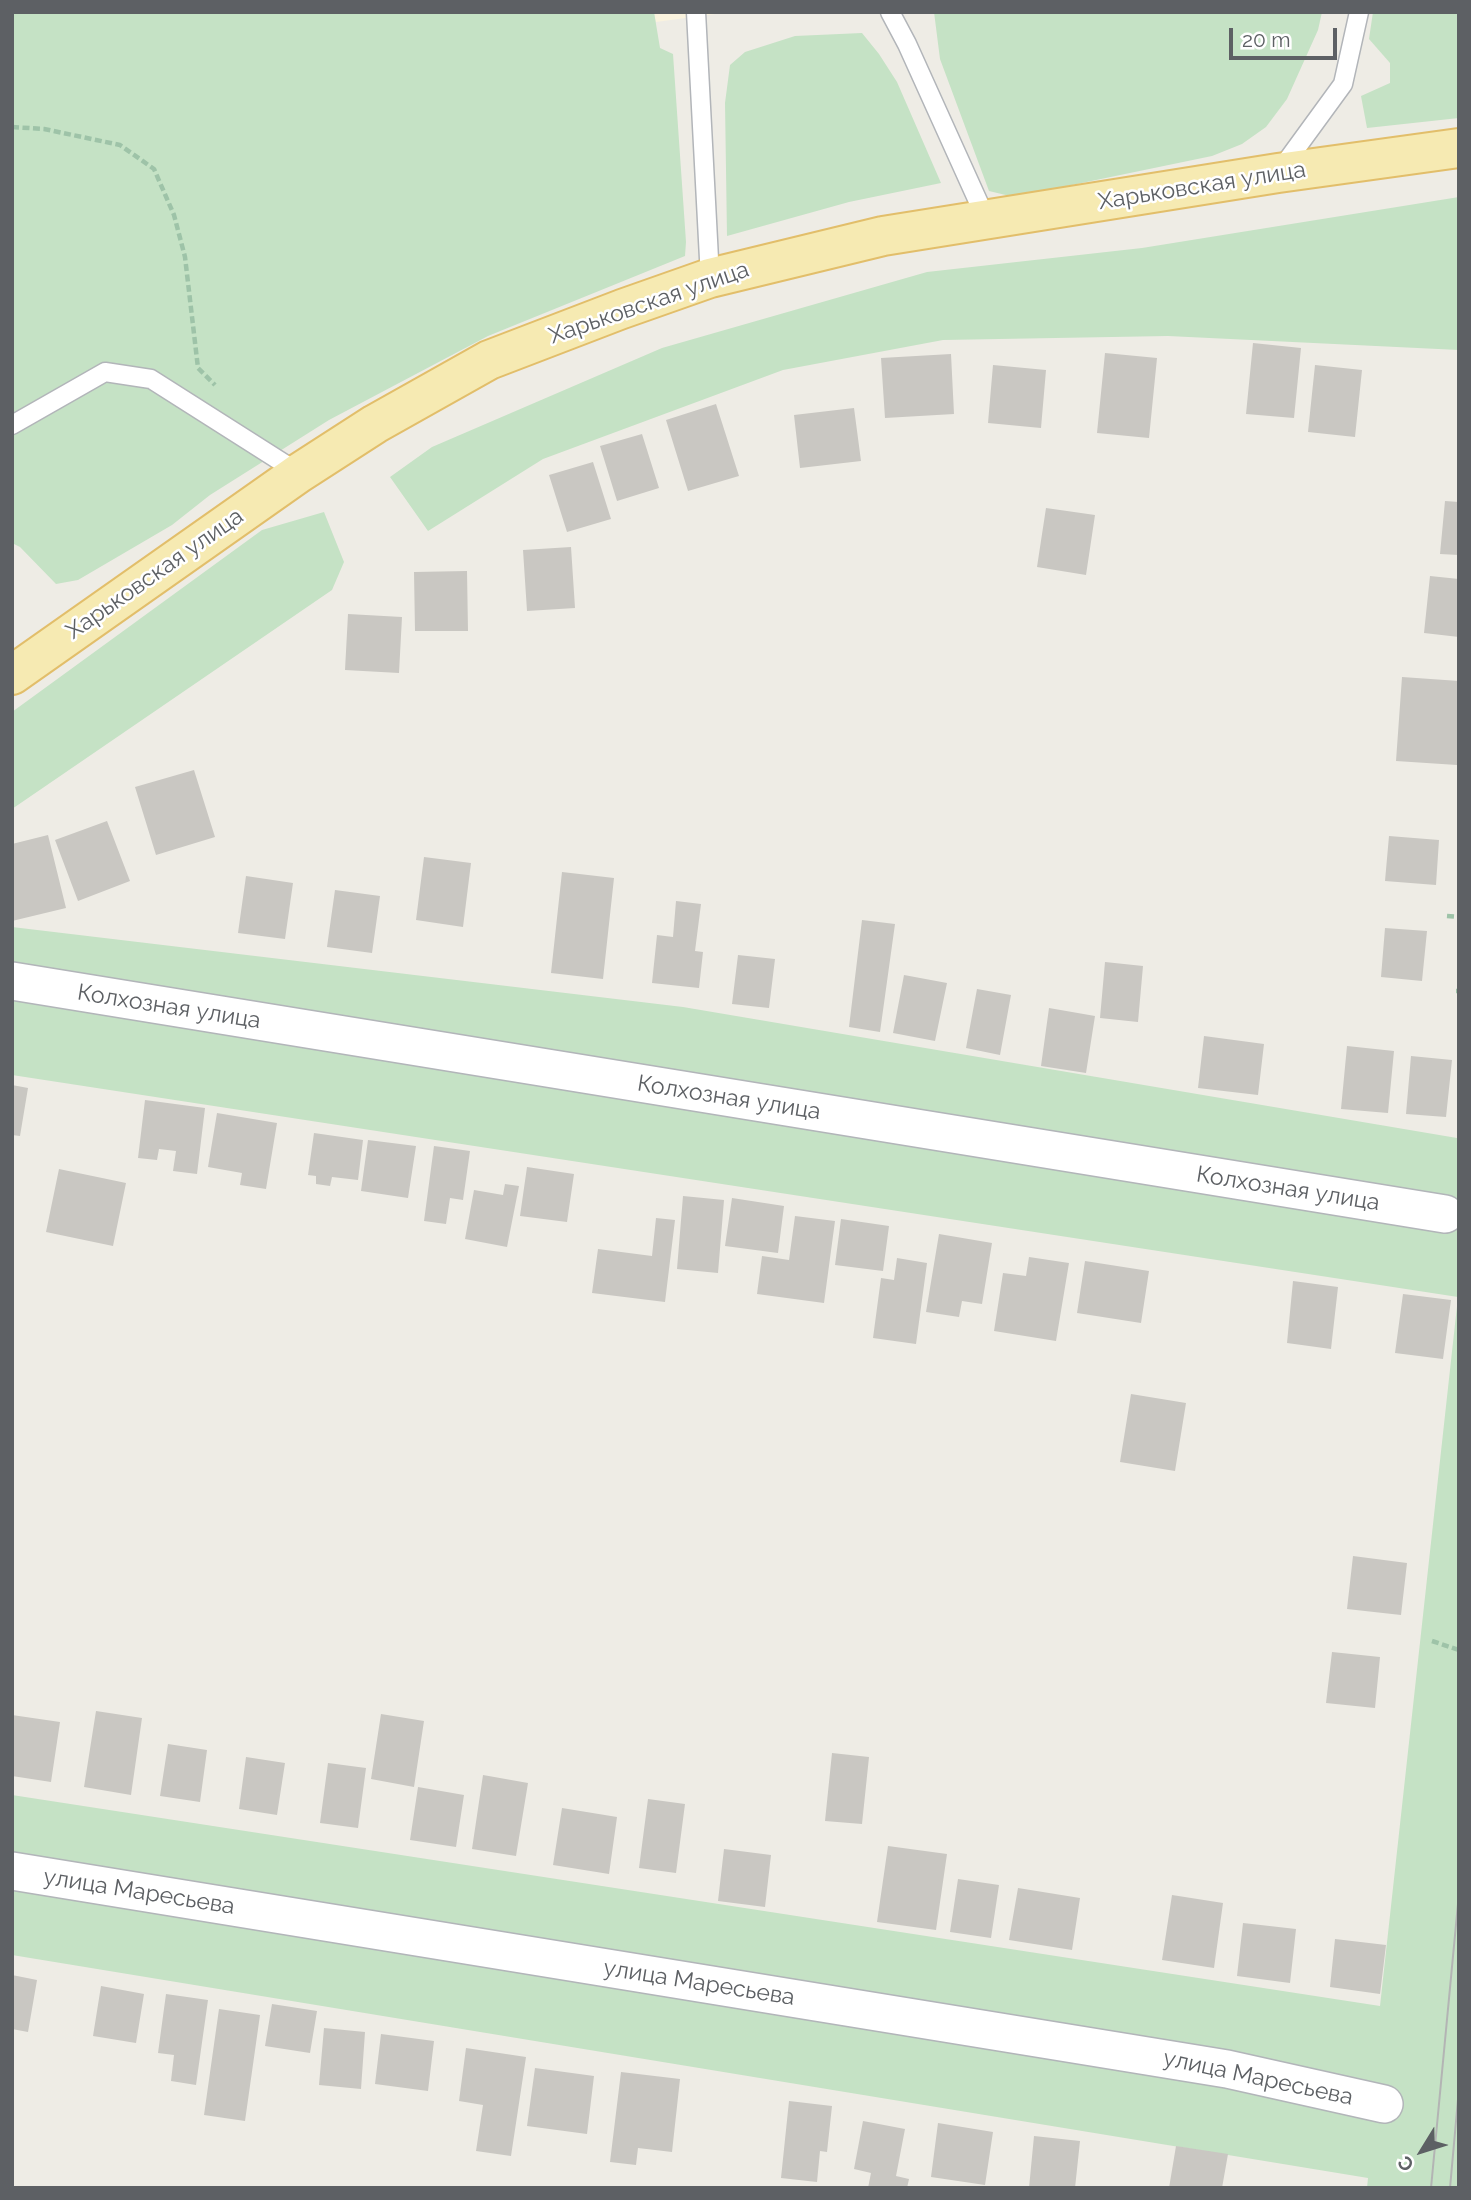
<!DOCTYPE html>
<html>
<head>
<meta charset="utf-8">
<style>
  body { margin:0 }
  #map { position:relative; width:1471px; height:2200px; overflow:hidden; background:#eeece5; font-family:Raleway,sans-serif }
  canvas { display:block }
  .frame { position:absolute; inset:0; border:14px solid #5d6064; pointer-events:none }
  .north { position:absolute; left:1387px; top:2116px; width:70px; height:70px; -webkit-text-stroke:5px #fff; paint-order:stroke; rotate:232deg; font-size:19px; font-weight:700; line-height:28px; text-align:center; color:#5d6064 }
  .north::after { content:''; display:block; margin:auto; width:24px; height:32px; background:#5d6064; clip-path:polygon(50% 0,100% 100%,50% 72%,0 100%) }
  .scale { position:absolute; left:1229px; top:28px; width:108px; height:32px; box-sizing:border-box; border:4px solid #5d6064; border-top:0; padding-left:9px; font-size:21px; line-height:24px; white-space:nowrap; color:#5d6064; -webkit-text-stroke:5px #fff; paint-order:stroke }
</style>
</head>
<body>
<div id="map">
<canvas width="1471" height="2200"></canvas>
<div class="frame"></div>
<div class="north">С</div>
<div class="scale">20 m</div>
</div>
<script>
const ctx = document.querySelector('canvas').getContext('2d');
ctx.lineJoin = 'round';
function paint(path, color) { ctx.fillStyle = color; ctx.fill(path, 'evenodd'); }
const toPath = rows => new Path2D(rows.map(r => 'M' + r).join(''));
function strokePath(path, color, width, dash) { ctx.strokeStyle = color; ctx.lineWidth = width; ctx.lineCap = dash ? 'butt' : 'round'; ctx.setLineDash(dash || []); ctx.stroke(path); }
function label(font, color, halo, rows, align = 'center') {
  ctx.font = font + ' Raleway,sans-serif'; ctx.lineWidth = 5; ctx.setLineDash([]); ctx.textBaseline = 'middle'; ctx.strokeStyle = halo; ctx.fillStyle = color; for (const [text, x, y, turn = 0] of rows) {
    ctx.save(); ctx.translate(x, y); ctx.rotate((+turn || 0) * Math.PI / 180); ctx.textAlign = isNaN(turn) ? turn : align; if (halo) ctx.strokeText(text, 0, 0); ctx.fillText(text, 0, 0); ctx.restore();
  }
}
paint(toPath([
  [654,12,730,12,656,22]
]), '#faf3de');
paint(toPath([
  [12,12,654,12,660,48,673,54,686,242,685,256,488,336,329,420,210,495,172,525,78,580,56,584,20,547,12,543],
  [934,12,1322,12,1318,30,1287,99,1266,127,1242,144,1212,156,1014,197,989,191,940,59],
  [1373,12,1459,12,1459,118,1367,128,1361,96,1390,83,1390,63,1369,39],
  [862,33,879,54,897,82,941,183,849,202,727,236,725,103,730,65,745,52,795,36],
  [1459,197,1459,350,1168,336,943,340,783,370,543,459,428,531,390,477,432,447,662,348,927,272,1142,248],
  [324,512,344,562,332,590,12,809,12,712,262,530],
  [12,927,683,1007,1457,1138,1459,1121,1459,2188,1367,2188,1368,2178,12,1955,12,1795,1380,2006,1458,1297,12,1075]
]), '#c5e2c5');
paint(toPath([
  [1253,343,1301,348,1294,418,1246,414],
  [1105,353,1157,358,1149,438,1097,433],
  [951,354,954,414,885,418,881,358],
  [993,365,1046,370,1041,428,988,423],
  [1315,365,1362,370,1355,437,1308,432],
  [716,404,739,476,688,491,666,420],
  [854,408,861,461,800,468,794,415],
  [642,434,659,488,617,501,600,446],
  [593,462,611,519,567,532,549,475],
  [1445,501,1459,502,1459,555,1440,554],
  [1046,508,1095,515,1086,575,1037,567],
  [571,547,575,608,527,611,523,550],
  [467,571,468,631,415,631,414,572],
  [1430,576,1459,579,1459,637,1424,633],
  [348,614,402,617,399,673,345,670],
  [1402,677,1459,681,1457,765,1396,761],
  [194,770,215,837,156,855,135,787],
  [107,821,130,881,78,901,55,840],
  [48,835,66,908,12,921,12,844],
  [1389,836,1439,840,1436,885,1385,881],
  [424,857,471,863,463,927,416,920],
  [562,872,614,878,603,979,551,973],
  [246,876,293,883,285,939,238,933],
  [335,890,380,896,372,953,327,947],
  [676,901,701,904,695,951,703,952,699,988,652,983,657,935,673,937],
  [862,920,895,924,880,1032,849,1027],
  [1385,928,1427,931,1422,981,1381,977],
  [738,955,775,959,769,1008,732,1004],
  [1105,962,1143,966,1138,1022,1100,1018],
  [904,975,947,983,935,1041,893,1033],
  [977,989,1011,995,1000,1055,966,1048],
  [1049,1008,1095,1016,1086,1073,1041,1066],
  [1204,1036,1264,1044,1258,1095,1198,1088],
  [1347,1046,1394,1051,1388,1113,1341,1109],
  [1411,1056,1452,1060,1446,1117,1406,1114],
  [12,1085,28,1088,20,1136,12,1135],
  [145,1100,205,1108,197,1174,173,1171,176,1151,159,1149,157,1160,138,1158],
  [217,1113,277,1123,266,1189,240,1185,242,1173,208,1167],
  [314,1133,363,1140,358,1180,332,1177,330,1186,316,1184,316,1176,308,1175],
  [368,1140,416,1146,408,1198,361,1191],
  [434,1146,470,1151,463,1200,450,1198,446,1224,424,1221],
  [527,1167,574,1174,567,1222,520,1216],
  [59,1169,126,1183,113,1246,46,1232],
  [505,1184,519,1186,507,1247,465,1239,474,1190,503,1195],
  [683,1196,724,1200,718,1273,677,1269],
  [732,1198,784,1206,778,1253,725,1246],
  [795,1216,835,1221,824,1303,757,1294,762,1256,789,1260],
  [656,1218,675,1220,665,1302,592,1293,598,1249,652,1256],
  [841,1219,889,1226,883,1271,835,1265],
  [939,1234,992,1243,982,1304,962,1301,959,1317,926,1312],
  [1029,1257,1069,1263,1056,1341,994,1331,1003,1273,1026,1276],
  [897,1258,927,1263,916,1344,873,1338,881,1278,894,1280],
  [1085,1261,1149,1271,1141,1323,1077,1313],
  [1293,1281,1338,1287,1331,1349,1287,1343],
  [1403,1294,1451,1300,1443,1359,1395,1353],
  [1131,1394,1186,1403,1175,1471,1120,1462],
  [1353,1556,1407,1563,1401,1615,1347,1609],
  [1332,1652,1380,1657,1375,1708,1326,1703],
  [96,1711,142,1718,131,1795,84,1787],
  [381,1714,424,1721,414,1787,371,1779],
  [12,1715,60,1722,51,1782,12,1776],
  [168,1744,207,1750,200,1802,160,1796],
  [832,1753,869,1757,862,1824,825,1821],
  [246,1757,285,1763,277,1815,239,1809],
  [328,1763,366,1768,358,1828,320,1823],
  [483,1775,528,1783,516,1856,472,1849],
  [418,1787,464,1795,456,1847,410,1840],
  [648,1799,685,1804,676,1873,639,1868],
  [562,1808,617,1817,609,1874,553,1865],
  [888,1846,947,1854,936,1930,877,1922],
  [724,1849,771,1855,765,1907,718,1901],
  [958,1879,999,1885,991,1938,950,1932],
  [1018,1888,1080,1898,1072,1950,1009,1940],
  [1172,1895,1223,1903,1214,1968,1162,1960],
  [1243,1923,1296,1929,1290,1983,1237,1976],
  [1335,1939,1386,1945,1380,1994,1330,1987],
  [12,1975,37,1980,28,2032,12,2029],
  [101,1986,144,1994,136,2043,93,2036],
  [166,1994,208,2000,196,2085,171,2081,174,2055,158,2053],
  [272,2004,317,2011,310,2053,265,2046],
  [219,2009,260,2015,245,2121,204,2115],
  [324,2028,365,2032,361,2089,319,2085],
  [381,2034,434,2041,428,2091,375,2084],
  [466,2048,526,2057,511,2156,476,2151,483,2105,459,2101],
  [535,2068,594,2076,587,2134,527,2126],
  [621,2072,680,2079,672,2152,638,2148,636,2165,610,2162],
  [789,2101,832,2106,827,2152,820,2151,817,2182,781,2178],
  [863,2121,905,2129,896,2176,909,2179,907,2188,868,2188,871,2173,854,2169],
  [938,2123,993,2132,985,2185,931,2177],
  [1034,2136,1080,2141,1075,2188,1029,2188],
  [1176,2146,1228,2154,1222,2188,1169,2188]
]), '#c9c7c2');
const lane = toPath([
  [696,12,710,278],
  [890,12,907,44,987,221],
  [1281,169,1343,84,1359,12],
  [12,425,105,372,151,379,299,473]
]);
const street = toPath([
  [12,981,1445,1214],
  [12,1871,1227,2069,1384,2104]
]);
const primary = toPath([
  [12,675,299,473,375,424,489,360,622,309,710,278,883,236,1278,173,1459,148]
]);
strokePath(lane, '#b2b5b9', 21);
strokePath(street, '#b2b5b9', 40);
strokePath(primary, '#e2be6a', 42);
strokePath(toPath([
  [12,127,44,129,120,145,154,169,174,215,185,257,198,368,215,385],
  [1447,916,1459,917],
  [1456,991,1459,991],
  [1432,1641,1459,1650]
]), '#9ec3a8', 4.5, [7, 3.5]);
strokePath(lane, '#fff', 18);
strokePath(street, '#fff', 37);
strokePath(primary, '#f6eab2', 38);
strokePath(toPath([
  [1431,2188,1459,1893],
  [1450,2188,1459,2088]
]), '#b3b4b4', 2);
label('23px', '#5d6064', '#fff', [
  ["Харьковская улица",1202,186,-9],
  ["Харьковская улица",649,303,-19],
  ["Харьковская улица",155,574,-35],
  ["Колхозная улица",169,1007,9],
  ["Колхозная улица",729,1098,9],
  ["Колхозная улица",1288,1189,9],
  ["улица Маресьева",139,1892,9],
  ["улица Маресьева",699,1983,9],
  ["улица Маресьева",1258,2078,12]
]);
</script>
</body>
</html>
